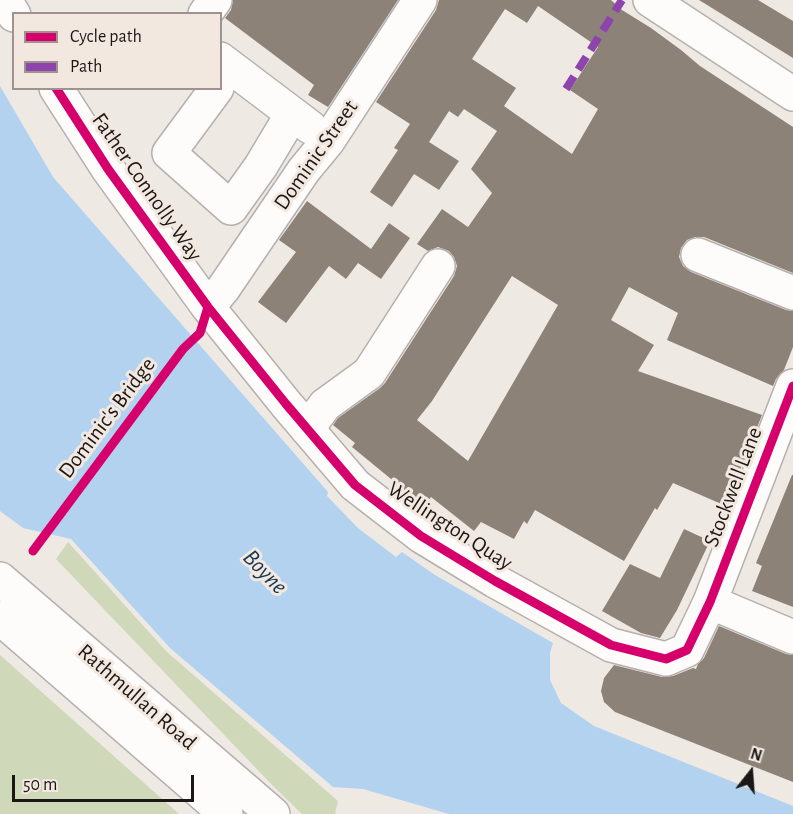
<!DOCTYPE html>
<html>
<head>
<meta charset="utf-8">
<style>
  body { margin:0 }
  #map { position:relative; width:793px; height:814px; overflow:hidden; background:#efe9e4; font-family:"Alegreya Sans",sans-serif }
  canvas { display:block }
  .legend { position:absolute; left:12px; top:12px; width:210px; height:78px; box-sizing:border-box; background:#f3e8e0; border:2px solid #9d948f; margin:0; padding:8px 10px; list-style:none; font-size:18px; color:#1b1715 }
  .legend li { display:flex; align-items:center; gap:12px; height:30px }
  .legend b { width:30px; border:2px solid #9d948f }
  .north { position:absolute; left:721px; top:742px; width:60px; height:60px; -webkit-text-stroke:4px #f3e8e0; paint-order:stroke; rotate:17deg; font-size:16px; font-weight:700; line-height:24px; text-align:center; color:#1b1715 }
  .north::after { content:''; display:block; margin:auto; width:21px; height:27px; background:#1b1715; clip-path:polygon(50% 0,100% 100%,50% 72%,0 100%) }
  .scale { position:absolute; left:12px; top:775px; width:182px; height:27px; box-sizing:border-box; border:3px solid #1b1715; border-top:0; padding-left:8px; font-size:18px; line-height:21px; white-space:nowrap; color:#1b1715; -webkit-text-stroke:4px #f3e8e0; paint-order:stroke }
</style>
</head>
<body>
<div id="map">
<canvas width="793" height="814"></canvas>
<ul class="legend">
<li><b style="height:8px;background:#d6006c"></b>Cycle path</li>
<li><b style="height:8px;background:#8e44ad"></b>Path</li>
</ul>
<div class="north">N</div>
<div class="scale">50 m</div>
</div>
<script>
const ctx = document.querySelector('canvas').getContext('2d');
ctx.lineJoin = 'round';
function paint(path, color) { ctx.fillStyle = color; ctx.fill(path, 'evenodd'); }
const toPath = rows => new Path2D(rows.map(r => 'M' + r).join(''));
function strokePath(path, color, width, dash) { ctx.strokeStyle = color; ctx.lineWidth = width; ctx.lineCap = dash ? 'butt' : 'round'; ctx.setLineDash(dash || []); ctx.stroke(path); }
function label(font, color, halo, rows, align = 'center') {
  ctx.font = font + ' "Alegreya Sans",sans-serif'; ctx.lineWidth = 6; ctx.setLineDash([]); ctx.textBaseline = 'middle'; ctx.strokeStyle = halo; ctx.fillStyle = color; for (const [text, x, y, turn = 0] of rows) {
    ctx.save(); ctx.translate(x, y); ctx.rotate((+turn || 0) * Math.PI / 180); ctx.textAlign = isNaN(turn) ? turn : align; if (halo) ctx.strokeText(text, 0, 0); ctx.fillText(text, 0, 0); ctx.restore();
  }
}
paint(toPath([
  [68,542,166,651,338,801,335,814,302,814,272,785,56,559],
  [0,655,179,814,0,814]
]), '#cfd8b8');
paint(toPath([
  [0,86,53,177,328,492,327,496,358,528,396,557,402,552,435,575,553,643,550,653,550,680,561,703,594,726,793,806,793,814,449,814,363,789,333,787,170,648,71,539,23,528,0,511]
]), '#b2d2ef');
paint(toPath([
  [233,0,398,0,328,107,308,95,314,85,225,18,231,10],
  [439,0,611,0,622,10,651,28,681,50,700,66,793,127,793,273,704,237,695,237,687,240,681,248,679,257,683,266,691,272,786,310,793,311,793,347,784,370,776,379,773,386,667,340,678,313,629,287,611,320,654,345,638,371,762,415,726,506,673,483,657,510,655,508,624,561,535,510,527,524,524,521,514,539,481,522,474,531,431,497,424,506,352,447,355,443,333,425,338,418,380,388,385,383,454,276,457,266,454,257,449,251,438,247,428,251,417,244,442,209,468,227,492,193,471,169,497,131,464,109,458,117,449,111,429,142,459,161,439,190,414,174,392,207,370,192,398,150,394,148,410,124,376,102,436,10],
  [538,6,598,47,570,90,598,109,572,154,504,106,516,88,472,59,505,9,527,23],
  [512,276,558,305,468,461,417,420,432,401],
  [699,0,758,0,793,21,793,58],
  [307,201,371,249,389,223,410,238,381,279,358,263,346,279,329,266,286,323,258,302,296,252,279,240],
  [792,475,793,475,793,607,752,591,762,566,756,563],
  [684,529,710,541,677,610,660,638,641,633,602,611,630,564,660,578],
  [719,626,786,654,793,655,793,782,615,712,604,702,601,691,604,678,614,665,662,677,673,676,693,668,696,669,698,664,704,658]
]), '#8d8278');
const minor = toPath([
  [5,0,14,15],
  [205,14,215,0],
  [220,59,310,127],
  [56,88,108,169,208,307,286,404,355,485,421,536,495,581,611,645,666,659,687,650,710,602,793,386],
  [217,88,169,153,231,208,261,166,292,114],
  [698,255,793,293],
  [208,307,223,289,304,170,328,141,420,0],
  [307,429,325,405,369,373,438,266],
  [710,602,793,637]
]);
const major = toPath([
  [650,0,793,94],
  [0,579,273,814],
  [0,618,226,814]
]);
strokePath(minor, '#b5b0ad', 36);
strokePath(major, '#b5b0ad', 36);
strokePath(minor, '#fdfcfb', 33);
strokePath(major, '#fdfcfb', 33);
strokePath(toPath([
  [566,89,622,0]
]), '#8e44ad', 8, [15, 8]);
strokePath(toPath([
  [56,88,108,169,208,307,286,404,355,485,421,536,495,581,611,645,666,659,687,650,710,602,793,386],
  [33,551,183,349,200,333,208,307]
]), '#d6006c', 9);
label('22px', '#1b1715', '#f3e8e0', [
  ["Dominic Street",316,155,-55],
  ["Father Connolly Way",147,187,55],
  ["Dominic's Bridge",107,418,-53],
  ["Stockwell Lane",733,487,-69],
  ["Wellington Quay",450,526,33],
  ["Rathmullan Road",137,697,41]
]);
label('italic 24px', '#143855', '#f3e8e0', [
  ["Boyne",265,572,46]
]);
</script>
</body>
</html>
